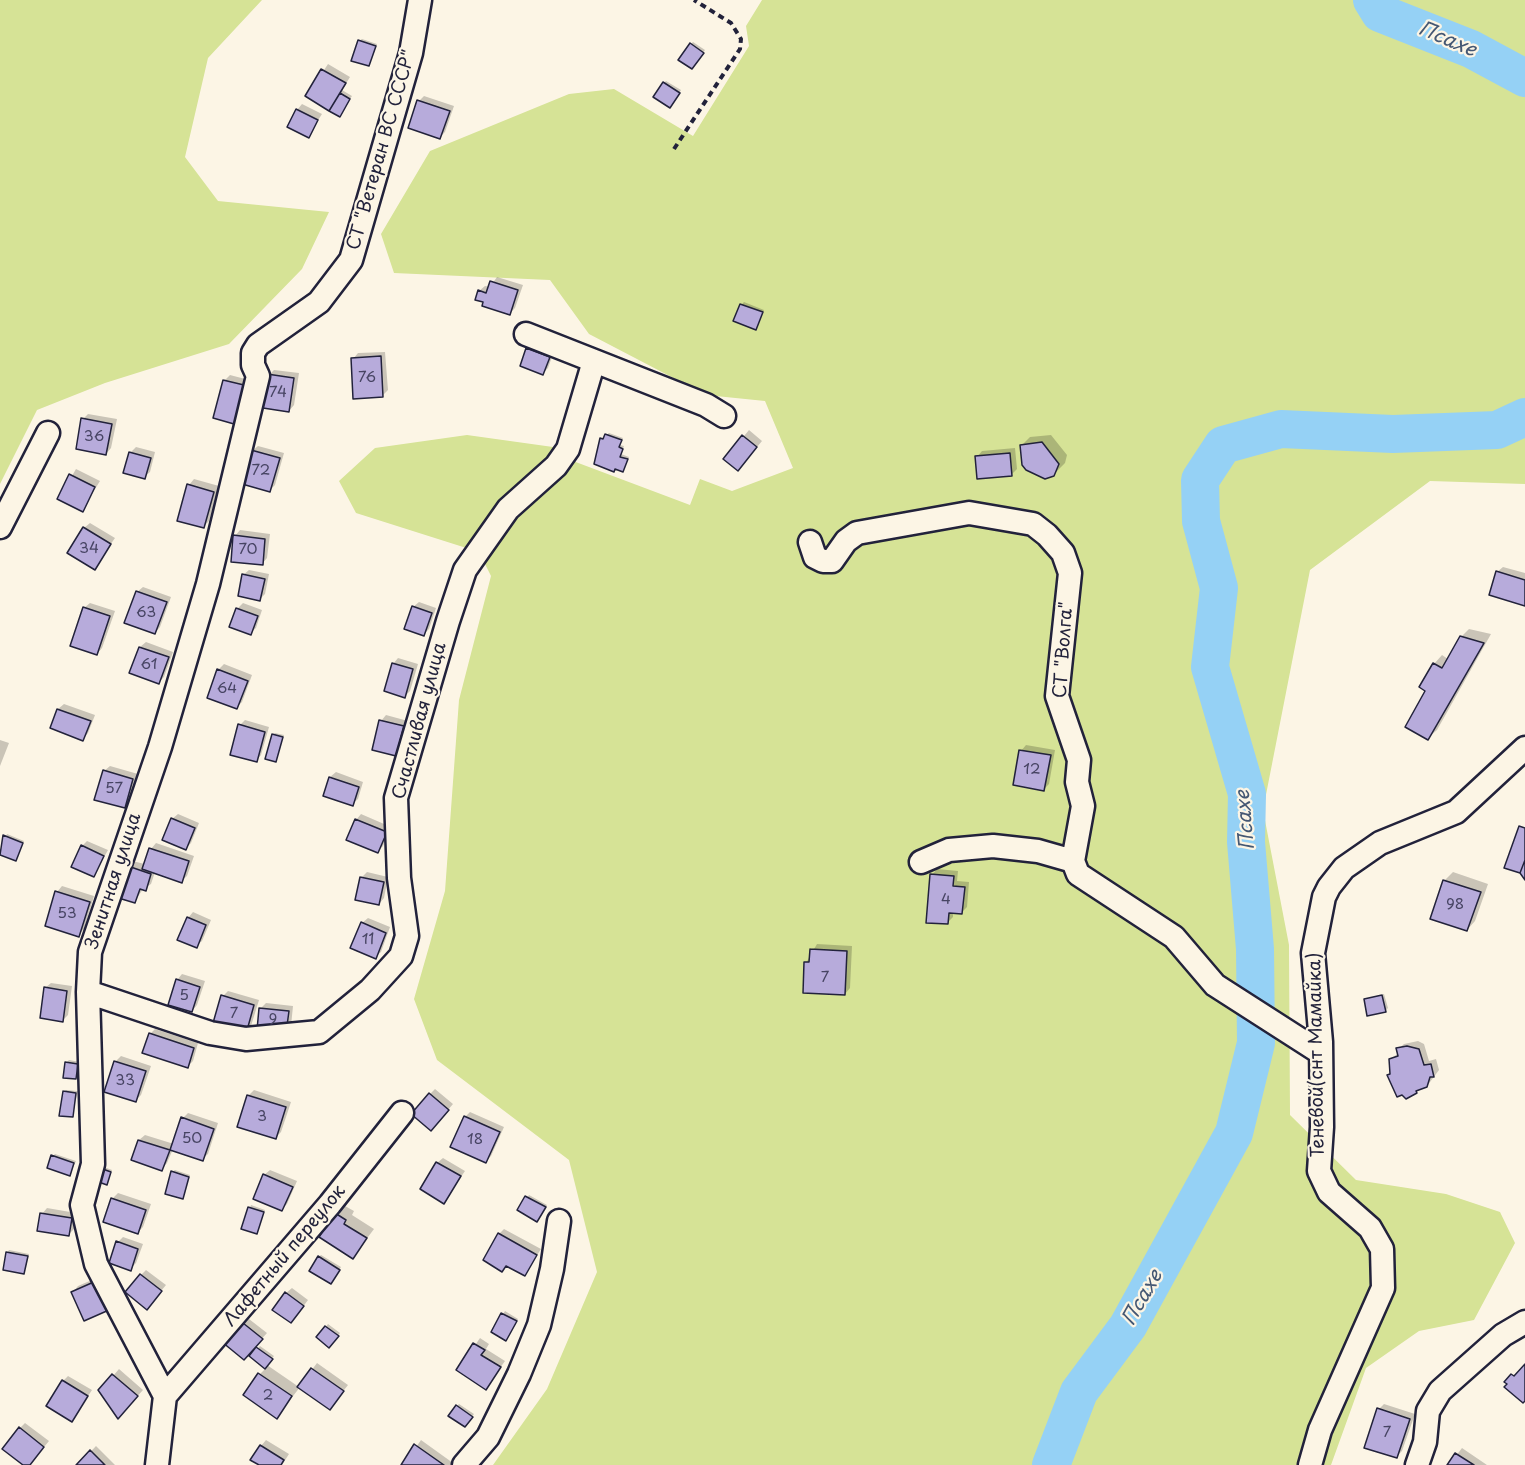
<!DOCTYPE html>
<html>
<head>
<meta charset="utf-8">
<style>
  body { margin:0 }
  canvas { display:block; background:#fcf5e5 }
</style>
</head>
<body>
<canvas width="1525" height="1465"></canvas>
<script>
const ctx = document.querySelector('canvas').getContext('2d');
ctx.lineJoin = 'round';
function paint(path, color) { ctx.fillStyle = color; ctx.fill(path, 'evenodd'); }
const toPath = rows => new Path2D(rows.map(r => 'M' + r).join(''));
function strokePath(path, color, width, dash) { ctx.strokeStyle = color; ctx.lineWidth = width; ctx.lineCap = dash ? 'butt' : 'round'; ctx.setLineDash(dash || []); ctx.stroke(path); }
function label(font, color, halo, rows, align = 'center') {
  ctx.font = font + ' "Playpen Sans",sans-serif'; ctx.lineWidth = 4.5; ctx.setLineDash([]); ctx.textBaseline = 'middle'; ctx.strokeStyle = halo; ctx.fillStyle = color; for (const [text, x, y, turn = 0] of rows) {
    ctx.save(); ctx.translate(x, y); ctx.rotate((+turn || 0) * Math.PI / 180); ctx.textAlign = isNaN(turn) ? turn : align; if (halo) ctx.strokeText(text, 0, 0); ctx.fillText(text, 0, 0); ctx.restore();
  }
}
paint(toPath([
  [0,0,262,0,208,58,185,157,218,201,329,212,302,269,229,344,105,383,37,410,0,484],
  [762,0,1525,0,1525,484,1430,481,1310,570,1263,810,1289,945,1290,1115,1356,1180,1446,1194,1500,1212,1515,1243,1474,1320,1419,1331,1366,1368,1331,1465,493,1465,547,1389,597,1272,569,1160,437,1060,414,999,445,891,459,700,491,576,479,552,356,513,339,481,375,448,467,435,553,447,573,461,690,505,700,479,732,491,793,468,765,401,706,395,589,334,550,280,394,273,381,234,430,151,569,94,614,89,693,136,749,46,746,26]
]), '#d6e396');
paint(toPath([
  [362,39,377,44,369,65,359,41],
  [693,42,705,50,694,65,691,44],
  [328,64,350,77,342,90,352,96,339,115,307,96],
  [666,81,681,90,672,104,664,83],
  [424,96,454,106,445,132,440,137,419,101],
  [302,104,322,114,308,136,297,110],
  [497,277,523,285,515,308,510,313,485,302,479,291,485,286,490,287],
  [744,302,764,310,756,328,741,305],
  [533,344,554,351,548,368,543,373,528,349],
  [385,352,388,390,382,396,353,359,358,353],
  [274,370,299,373,294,405,289,411,269,375],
  [230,375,249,380,239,417,234,422,225,380],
  [88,414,117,419,111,448,106,454,83,419],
  [749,430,762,441,743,464,725,459],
  [609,433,623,438,620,445,624,446,621,454,629,457,623,470,597,451,601,439],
  [1051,435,1067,455,1065,463,1056,472,1049,477,1041,477,1024,464,1022,445,1030,437],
  [258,446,284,453,275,485,270,490,252,451],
  [136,447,155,452,150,472,144,477,131,452],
  [1015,448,1017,469,1011,475,977,457,982,451],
  [76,469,100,481,82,510,59,498],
  [194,479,219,486,209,521,204,526,189,485],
  [90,523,115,538,94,568,84,528],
  [240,530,270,534,267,558,262,564,235,536],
  [1503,567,1525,573,1525,604,1497,572],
  [249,570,269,574,265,594,260,599,243,575],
  [143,587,171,597,160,627,155,633,137,592],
  [419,602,436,608,429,629,423,635,413,607],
  [90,603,115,611,102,648,97,654,84,608],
  [243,603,262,610,256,628,250,633,237,609],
  [1469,629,1491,634,1437,730,1428,738,1427,691,1434,664,1442,655,1448,659,1461,637],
  [146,642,173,652,164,677,159,682,140,647],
  [398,658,418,664,410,691,405,696,393,664],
  [224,664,252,675,242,702,237,707,218,670],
  [64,704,95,715,88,733,83,739,52,727,58,709],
  [386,715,408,721,401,749,396,754,381,721],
  [245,720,269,727,261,755,256,761,240,725],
  [275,733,284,735,276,760,273,735],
  [0,740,9,743,0,766],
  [1026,745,1055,750,1049,784,1044,789,1021,751],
  [110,766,138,774,130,801,125,807,104,771],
  [336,772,363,782,358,799,352,804,330,777],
  [178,814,199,823,191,843,186,848,172,819],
  [361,814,391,827,383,846,378,851,356,820],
  [7,834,24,841,15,859,0,853],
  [87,841,108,850,94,875,82,846],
  [156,843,194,856,187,876,181,881,155,872,151,884,143,889,135,901,117,896,132,861,145,864,151,849],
  [937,869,958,871,957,881,969,882,967,907,962,912,953,912,953,917,947,923,932,875],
  [367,872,388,877,384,898,379,904,361,878],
  [1453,872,1488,884,1475,921,1467,930,1432,918,1445,880],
  [62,886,94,896,84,929,78,935,57,892],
  [193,912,211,920,202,941,196,946,188,918],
  [368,918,390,927,381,952,375,957,362,923],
  [817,944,852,946,850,988,845,994,806,963],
  [182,974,205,981,197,1005,192,1011,177,980],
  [51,983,72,986,68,1015,63,1020,45,988],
  [228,991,259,1000,251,1026,245,1032,223,996],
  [1384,994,1388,1008,1385,1011,1365,1000],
  [266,1003,293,1006,291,1026,261,1008],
  [155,1029,198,1043,193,1061,187,1067,150,1034],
  [1418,1041,1424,1044,1429,1061,1436,1059,1439,1070,1427,1086,1416,1092,1391,1073,1390,1059,1399,1053,1398,1049,1404,1044],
  [121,1056,151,1066,141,1095,136,1100,115,1062],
  [69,1060,80,1062,75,1078,67,1062],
  [435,1089,453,1104,436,1124,430,1094],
  [66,1090,78,1091,72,1116,64,1092],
  [254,1090,291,1102,281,1132,276,1137,248,1096],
  [470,1112,504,1127,491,1156,485,1162,465,1117],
  [188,1113,218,1123,208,1154,202,1159,173,1149,167,1163,162,1169,139,1140,145,1135,174,1144,183,1118],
  [55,1154,76,1161,70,1174,53,1156],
  [443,1158,465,1171,444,1202,437,1163],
  [104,1167,112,1170,107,1183,98,1180],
  [175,1170,190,1175,182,1197,172,1172],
  [270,1170,297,1181,287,1204,282,1209,264,1175],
  [118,1193,151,1204,143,1227,138,1232,112,1199],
  [529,1195,547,1205,539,1218,519,1210],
  [251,1205,265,1210,256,1233,242,1228],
  [345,1206,354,1211,352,1215,374,1229,353,1257,321,1237],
  [47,1208,76,1213,74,1229,68,1235,42,1214],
  [504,1229,541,1249,525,1274,499,1234],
  [123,1237,143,1244,136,1263,130,1269,118,1242],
  [9,1250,29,1254,24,1272,7,1253],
  [321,1255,341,1267,333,1280,319,1257],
  [146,1270,166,1285,152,1302,141,1275],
  [101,1276,108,1309,73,1292,78,1286],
  [292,1288,308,1300,296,1316,286,1293],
  [505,1311,518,1319,508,1336,493,1331],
  [249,1319,267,1333,249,1353,224,1342],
  [328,1324,340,1333,332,1344,318,1337],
  [480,1338,489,1344,486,1349,505,1361,486,1388,458,1370],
  [260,1346,274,1356,267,1365,299,1387,317,1363,348,1385,330,1408,300,1387,277,1417,260,1374,266,1368,251,1356],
  [119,1369,143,1390,123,1412,100,1391],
  [68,1376,92,1390,72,1420,63,1381],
  [459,1404,474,1414,467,1423,457,1406],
  [1384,1404,1415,1414,1402,1451,1396,1457,1379,1409],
  [25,1423,49,1441,29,1465,25,1465,20,1428],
  [266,1440,289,1454,282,1465,262,1465,261,1446],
  [421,1440,453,1463,452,1465,404,1465],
  [96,1446,115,1465,78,1465],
  [1462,1448,1487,1465,1449,1465]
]), '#0003');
strokePath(toPath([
  [1372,0,1380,13,1471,49,1525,78],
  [1051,1465,1079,1392,1128,1326,1234,1133,1256,1043,1255,949,1246,842,1247,794,1210,667,1219,588,1201,521,1200,480,1223,445,1281,429,1393,434,1497,430,1525,417]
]), '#95d1f5', 38);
const building = toPath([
  [358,40,376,46,369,66,351,61,358,40],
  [690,43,704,53,692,69,678,60,690,43],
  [321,69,346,83,329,111,305,96,321,69],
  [663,82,680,93,670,108,653,97,663,82],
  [340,93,350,99,340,117,329,111,340,93],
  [417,100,450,111,440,139,408,128,417,100],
  [296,109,318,120,309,138,287,127,296,109],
  [490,281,518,290,510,315,482,306,483,302,475,300,478,290,486,293,490,281],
  [740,304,763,312,756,330,733,321,740,304],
  [526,348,550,357,543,375,520,366,526,348],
  [381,356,383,397,353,399,351,358,381,356],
  [267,374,294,378,289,412,263,408,267,374],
  [223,380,244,385,234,424,213,418,223,380],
  [81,418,112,424,106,455,76,449,81,418],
  [605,434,622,440,619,447,623,449,620,457,628,459,623,472,615,469,614,472,594,464,600,438,603,439,605,434],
  [742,435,757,447,738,471,723,459,742,435],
  [1042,442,1059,464,1054,476,1045,479,1026,470,1022,465,1020,445,1042,442],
  [251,450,280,458,270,492,242,484,251,450],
  [129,452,151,458,145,479,123,473,129,452],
  [1010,453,1012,476,977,479,975,456,1010,453],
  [69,474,95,487,83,512,57,499,69,474],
  [187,484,214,492,204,528,177,521,187,484],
  [83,527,111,544,95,570,67,553,83,527],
  [233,535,265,539,263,565,231,562,233,535],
  [1496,571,1525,580,1525,606,1489,595,1496,571],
  [242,574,265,579,260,601,238,596,242,574],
  [136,591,167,602,155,634,124,623,136,591],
  [412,606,432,613,424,636,404,629,412,606],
  [83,607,110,616,97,655,70,646,83,607],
  [236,608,258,616,251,635,229,627,236,608],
  [1460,636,1484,643,1428,740,1405,727,1425,691,1419,687,1433,663,1442,668,1460,636],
  [139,647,169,657,159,684,129,673,139,647],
  [392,663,413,669,405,698,384,691,392,663],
  [217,669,248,681,237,709,207,698,217,669],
  [57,709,91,721,83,741,50,728,57,709],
  [379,720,404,726,396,756,372,750,379,720],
  [238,724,265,732,257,762,230,755,238,724],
  [272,734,283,737,276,762,265,759,272,734],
  [1019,750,1051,755,1044,791,1013,785,1019,750],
  [103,770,133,779,125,808,94,800,103,770],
  [329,777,359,787,353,806,323,796,329,777],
  [171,818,195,828,186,850,162,840,171,818],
  [355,819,387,832,378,853,346,840,355,819],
  [1519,826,1525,828,1525,860,1520,873,1504,868,1519,826],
  [3,835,23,843,16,861,0,855,3,835],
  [81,845,104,856,94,877,71,867,81,845],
  [149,848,189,861,182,883,142,869,149,848],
  [1525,860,1525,880,1520,873,1525,860],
  [125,865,151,874,146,891,140,889,135,903,115,897,125,865],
  [930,874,954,876,953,886,965,887,962,914,949,913,948,924,926,923,930,874],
  [360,877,384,882,379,905,355,900,360,877],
  [1443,880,1481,892,1467,931,1430,919,1443,880],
  [55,891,90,902,79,937,45,926,55,891],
  [187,917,206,925,197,948,177,940,187,917],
  [361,922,386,933,376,959,350,948,361,922],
  [810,949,847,951,845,995,803,993,804,962,809,962,810,949],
  [176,979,200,987,192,1012,168,1005,176,979],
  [44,987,67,991,63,1022,40,1018,44,987],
  [221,995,254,1005,246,1034,213,1023,221,995],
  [1382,995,1386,1012,1367,1016,1364,999,1382,995],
  [259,1008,289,1011,286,1033,257,1030,259,1008],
  [149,1033,194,1048,188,1068,142,1053,149,1033],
  [1407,1046,1419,1049,1424,1065,1431,1064,1434,1077,1430,1077,1427,1087,1416,1091,1417,1093,1406,1099,1402,1095,1397,1097,1387,1075,1390,1074,1389,1059,1398,1056,1396,1048,1407,1046],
  [114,1061,146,1071,136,1102,104,1092,114,1061],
  [65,1062,78,1064,76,1079,63,1078,65,1062],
  [63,1091,76,1093,73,1117,59,1116,63,1091],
  [429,1093,449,1110,431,1131,411,1114,429,1093],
  [247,1095,286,1107,276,1139,237,1127,247,1095],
  [464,1116,500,1132,486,1163,450,1147,464,1116],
  [181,1117,214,1129,203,1161,170,1150,181,1117],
  [138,1140,170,1150,162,1171,131,1160,138,1140],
  [51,1155,74,1163,70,1176,47,1168,51,1155],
  [436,1162,461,1176,444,1204,420,1189,436,1162],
  [100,1168,111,1172,107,1185,96,1181,100,1168],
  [171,1171,189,1177,183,1199,165,1194,171,1171],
  [263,1174,293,1187,282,1211,253,1199,263,1174],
  [525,1196,546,1207,537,1222,517,1210,525,1196],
  [111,1198,146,1210,138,1234,103,1222,111,1198],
  [248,1207,264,1212,257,1234,241,1229,248,1207],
  [40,1213,72,1218,69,1236,37,1231,40,1213],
  [335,1213,346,1220,344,1224,367,1238,353,1259,319,1237,335,1213],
  [498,1233,537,1255,525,1276,506,1266,502,1272,483,1260,498,1233],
  [116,1241,138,1249,131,1271,109,1263,116,1241],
  [6,1252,28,1256,24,1274,3,1270,6,1252],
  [318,1256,340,1270,331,1284,309,1271,318,1256],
  [140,1274,162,1291,147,1310,125,1292,140,1274],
  [96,1281,109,1310,84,1321,71,1292,96,1281],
  [285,1292,304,1306,291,1323,272,1310,285,1292],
  [501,1313,517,1321,506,1341,491,1332,501,1313],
  [243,1323,263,1339,244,1360,222,1342,243,1323],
  [325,1326,339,1336,329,1348,316,1337,325,1326],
  [473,1343,485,1350,481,1355,501,1367,486,1390,456,1370,473,1343],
  [256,1347,273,1359,265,1369,249,1356,256,1347],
  [1525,1364,1525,1401,1523,1403,1504,1387,1507,1384,1504,1382,1511,1374,1514,1376,1525,1364],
  [311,1368,344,1391,330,1410,297,1387,311,1368],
  [258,1373,292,1396,277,1419,243,1395,258,1373],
  [112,1374,138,1396,118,1419,98,1390,112,1374],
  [62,1380,88,1396,72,1422,46,1406,62,1380],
  [456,1405,473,1417,465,1427,448,1416,456,1405],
  [1377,1408,1410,1419,1397,1458,1364,1448,1377,1408],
  [19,1427,44,1447,30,1465,23,1465,2,1449,19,1427],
  [414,1444,444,1465,401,1465,414,1444],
  [260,1445,284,1460,281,1465,259,1465,250,1460,260,1445],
  [90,1450,105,1465,76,1465,90,1450],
  [1455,1453,1474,1465,1447,1465,1455,1453]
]);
paint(building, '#b7abdb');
strokePath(building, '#22223b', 1.5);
const minor = toPath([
  [526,334,706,405,724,416],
  [0,527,48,433],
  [810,542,815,557,823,561,832,561,846,541,857,533,969,513,1033,524,1047,535,1063,553,1070,573,1057,696,1079,760,1077,782,1083,806,1073,861,1078,874,1174,937,1215,985,1321,1053],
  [921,862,949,850,993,846,1038,851,1073,861],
  [88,992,210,1033,246,1039,319,1032,370,990,401,956,407,936,399,878,396,798,448,621,465,570,508,509,556,466,568,449,594,361],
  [165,1396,330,1204,402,1113],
  [157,1465,165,1396,96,1264,82,1205,93,1164,88,992,90,952,160,747,208,584,258,376,253,365,253,353,258,345,319,302,351,260,411,53,420,0],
  [464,1465,488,1437,519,1374,539,1325,552,1269,559,1221],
  [1310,1465,1320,1430,1383,1288,1382,1249,1370,1228,1329,1192,1319,1171,1322,1127,1321,1042,1313,953,1324,897,1329,887,1344,868,1380,843,1456,812,1525,748],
  [1417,1465,1425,1442,1428,1411,1440,1391,1503,1335,1525,1322]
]);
strokePath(minor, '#22223b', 27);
strokePath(toPath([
  [674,149,740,49,741,39,731,23,694,0]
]), '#22223b', 4, [6, 4.5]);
strokePath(minor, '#fcf5e5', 22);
label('15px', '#474463', null, [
  ["76",367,378],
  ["74",278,393],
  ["36",94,437],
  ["72",261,471],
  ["34",89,549],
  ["70",248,550],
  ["63",146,613],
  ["61",149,665],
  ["64",227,689],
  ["12",1032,770],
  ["57",114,789],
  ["4",946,900],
  ["98",1455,905],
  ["53",67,914],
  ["11",368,940],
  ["7",825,978],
  ["5",184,996],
  ["7",234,1014],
  ["9",273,1020],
  ["33",125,1081],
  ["3",262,1117],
  ["50",192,1139],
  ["18",475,1140],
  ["2",268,1396],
  ["7",1387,1433]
]);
label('18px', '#22223b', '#fcf5e5', [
  ["СТ \"Ветеран ВС СССР\"",382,150,-74],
  ["СТ \"Волга\"",1064,650,-86],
  ["Счастливая улица",420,721,-75],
  ["Зенитная улица",114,881,-72],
  ["Теневой(снт Мамайка)",1317,1055,-91],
  ["Лафетный переулок",285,1256,-50]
]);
label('italic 20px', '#445773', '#fcf5e5', [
  ["Псахе",1447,40,23],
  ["Псахе",1246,820,-95],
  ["Псахе",1143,1298,-60]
]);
</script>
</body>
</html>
